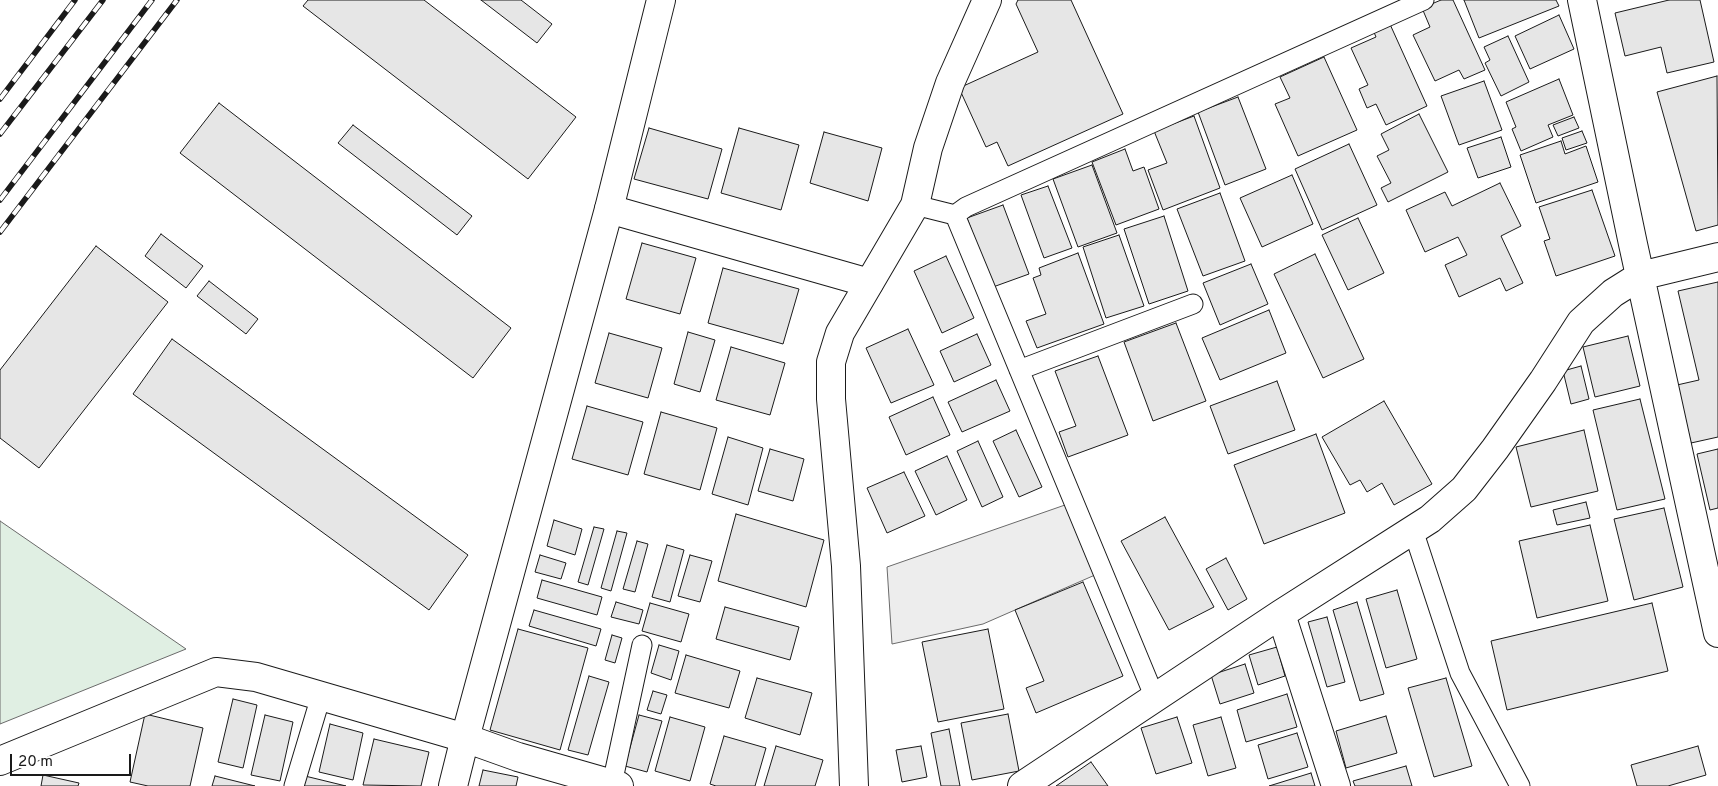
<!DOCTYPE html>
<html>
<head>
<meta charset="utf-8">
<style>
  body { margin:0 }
  #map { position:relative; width:1718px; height:786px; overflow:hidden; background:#fff; font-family:Overpass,sans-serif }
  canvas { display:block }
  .scale { position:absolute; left:10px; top:754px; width:121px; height:22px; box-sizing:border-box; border:2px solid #1a1a1a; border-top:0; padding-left:6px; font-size:15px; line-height:18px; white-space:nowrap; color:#1a1a1a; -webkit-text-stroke:4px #fff; paint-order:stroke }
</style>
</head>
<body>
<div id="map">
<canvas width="1718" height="786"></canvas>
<div class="scale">20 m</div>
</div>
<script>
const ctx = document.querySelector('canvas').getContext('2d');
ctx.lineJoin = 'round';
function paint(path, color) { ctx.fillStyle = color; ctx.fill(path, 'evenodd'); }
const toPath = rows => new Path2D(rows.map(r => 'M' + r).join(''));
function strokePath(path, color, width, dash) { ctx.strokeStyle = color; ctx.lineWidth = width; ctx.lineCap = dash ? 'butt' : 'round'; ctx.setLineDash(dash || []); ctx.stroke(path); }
const green = toPath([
  [0,521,186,649,0,724,0,521]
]);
paint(green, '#e0efe3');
strokePath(green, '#6a6a6a', 1);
const parking = toPath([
  [1065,505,1095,575,983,624,892,644,887,567,1065,505]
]);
paint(parking, '#ededed');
strokePath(parking, '#6a6a6a', 1);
const building = toPath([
  [308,0,424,0,576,117,528,179,303,6,308,0],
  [481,0,521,0,552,24,537,43,481,0],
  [1018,0,1071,0,1123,114,1008,166,997,142,986,147,959,88,1038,52,1016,4,1018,0],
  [1441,0,1453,0,1485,70,1464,79,1459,70,1435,81,1413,35,1430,27,1422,8,1441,0],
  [1464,0,1556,0,1559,6,1479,38,1464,0],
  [1669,0,1700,0,1714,62,1667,73,1661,47,1625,56,1615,13,1669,0],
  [1559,15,1574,49,1530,69,1515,36,1559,15],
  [1389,22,1427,106,1386,125,1376,104,1367,108,1359,89,1368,85,1351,48,1376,37,1373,30,1389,22],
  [1508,36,1529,82,1501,96,1485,63,1490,60,1484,47,1508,36],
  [1324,57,1357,130,1298,156,1275,104,1290,98,1280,77,1324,57],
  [1717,76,1718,225,1696,231,1657,92,1717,76],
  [1559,79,1573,115,1548,125,1553,137,1521,151,1512,129,1516,127,1506,102,1559,79],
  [1484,81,1502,130,1459,145,1441,96,1484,81],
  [1238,97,1266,169,1225,185,1198,112,1238,97],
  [219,103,511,328,473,378,180,153,219,103],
  [1419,114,1448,172,1388,202,1381,188,1391,183,1377,156,1389,150,1381,134,1419,114],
  [1194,116,1220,188,1163,210,1148,170,1167,163,1154,131,1194,116],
  [1574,117,1579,128,1558,136,1553,125,1574,117],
  [353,125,472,216,457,235,338,143,353,125],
  [649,128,722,149,708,199,634,179,649,128],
  [739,128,799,145,781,210,721,193,739,128],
  [1582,131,1587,143,1566,150,1562,138,1582,131],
  [824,132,882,148,868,201,810,183,824,132],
  [1501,137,1511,167,1478,178,1467,148,1501,137],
  [1561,141,1565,154,1586,146,1598,182,1536,203,1520,155,1561,141],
  [1349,144,1377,205,1322,230,1295,169,1349,144],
  [1125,149,1133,171,1144,167,1159,209,1116,225,1092,162,1125,149],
  [1092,165,1117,233,1078,247,1053,179,1092,165],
  [1292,175,1313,224,1262,247,1240,198,1292,175],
  [1500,183,1521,226,1501,236,1523,283,1506,291,1500,278,1459,297,1445,265,1467,255,1458,237,1425,252,1406,210,1445,192,1452,206,1500,183],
  [1048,186,1072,248,1044,258,1021,195,1048,186],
  [1592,190,1615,256,1556,276,1544,241,1550,239,1539,207,1592,190],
  [1220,193,1245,261,1203,276,1177,209,1220,193],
  [1003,205,1029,274,993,287,967,218,1003,205],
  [1164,216,1188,291,1149,304,1124,229,1164,216],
  [1358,218,1384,273,1348,290,1322,235,1358,218],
  [161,234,203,266,186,288,145,256,161,234],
  [1119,235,1144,306,1106,318,1083,247,1119,235],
  [642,243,696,258,680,314,626,299,642,243],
  [96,246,168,302,39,468,0,438,0,370,96,246],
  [1078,253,1104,324,1037,348,1026,321,1046,314,1033,278,1041,275,1039,268,1078,253],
  [1315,254,1364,359,1323,378,1274,274,1315,254],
  [946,256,974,318,942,333,914,271,946,256],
  [1251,264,1268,304,1220,325,1203,283,1251,264],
  [723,268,799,289,783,344,708,323,723,268],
  [209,281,258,319,246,334,197,296,209,281],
  [1718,282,1718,437,1691,443,1677,385,1699,380,1678,291,1718,282],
  [1269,310,1286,353,1220,380,1202,338,1269,310],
  [1176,323,1206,401,1153,421,1124,342,1176,323],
  [908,329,934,385,891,403,866,348,908,329],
  [688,332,715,340,700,392,674,384,688,332],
  [609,333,662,348,648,398,595,383,609,333],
  [977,334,991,365,954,382,940,351,977,334],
  [1628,336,1640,386,1595,397,1583,347,1628,336],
  [172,339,468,555,429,610,133,394,172,339],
  [731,347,785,363,770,415,716,400,731,347],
  [1098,356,1128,435,1068,457,1059,432,1076,426,1055,371,1098,356],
  [1581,366,1589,399,1571,404,1563,371,1581,366],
  [996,380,1010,411,962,432,948,402,996,380],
  [1277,381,1295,430,1228,454,1210,406,1277,381],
  [933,397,950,435,906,455,889,417,933,397],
  [1640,399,1665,499,1617,510,1593,410,1640,399],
  [1384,401,1432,484,1394,505,1382,483,1367,492,1360,480,1350,485,1322,437,1384,401],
  [587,406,643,422,628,475,572,459,587,406],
  [661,412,717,428,700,490,644,474,661,412],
  [1016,430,1042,487,1019,497,993,441,1016,430],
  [1584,430,1598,491,1531,507,1516,447,1584,430],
  [1316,434,1345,513,1264,544,1234,465,1316,434],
  [728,437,763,448,748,505,712,494,728,437],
  [978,441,1003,497,982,507,957,451,978,441],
  [770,449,804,459,793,501,758,491,770,449],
  [1718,449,1718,508,1710,510,1697,454,1718,449],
  [947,456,967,500,936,515,915,471,947,456],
  [904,472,925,516,887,533,867,488,904,472],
  [1586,502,1590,518,1557,525,1553,510,1586,502],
  [1664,508,1683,587,1634,600,1614,519,1664,508],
  [736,514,824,540,806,607,718,581,736,514],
  [1165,517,1214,607,1169,630,1121,541,1165,517],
  [554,520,582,529,575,555,547,546,554,520],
  [1590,525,1608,601,1537,618,1519,541,1590,525],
  [594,527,604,529,588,585,578,582,594,527],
  [617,531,627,533,611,591,601,588,617,531],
  [637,541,648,544,635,592,623,589,637,541],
  [667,545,684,550,670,602,652,597,667,545],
  [540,555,566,563,561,579,535,572,540,555],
  [690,555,712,561,700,602,678,596,690,555],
  [1226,558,1247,599,1228,610,1206,569,1226,558],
  [542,580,602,597,597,615,537,598,542,580],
  [1083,582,1123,676,1036,713,1026,688,1044,681,1015,610,1083,582],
  [1397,590,1417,659,1386,668,1366,599,1397,590],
  [616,602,643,610,639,624,611,617,616,602],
  [1357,602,1384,694,1360,701,1333,610,1357,602],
  [650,603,689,614,681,642,642,631,650,603],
  [1652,603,1668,671,1507,710,1491,641,1652,603],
  [725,607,799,627,790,660,716,639,725,607],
  [534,610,601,629,596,646,529,626,534,610],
  [1327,617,1345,682,1327,687,1308,622,1327,617],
  [518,629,588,648,560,750,490,730,518,629],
  [988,629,1004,709,938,722,922,642,988,629],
  [612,635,622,638,615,663,605,660,612,635],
  [659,645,679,651,671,680,651,673,659,645],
  [1277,647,1285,676,1258,685,1249,655,1277,647],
  [686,655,740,671,729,708,675,693,686,655],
  [1245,664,1254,693,1220,704,1211,675,1245,664],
  [589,676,609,682,588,755,568,750,589,676],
  [757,678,812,693,800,735,745,718,757,678],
  [1446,678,1472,766,1434,777,1408,688,1446,678],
  [653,691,667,695,661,714,647,710,653,691],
  [1287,694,1297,727,1246,742,1237,710,1287,694],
  [233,699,257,705,243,768,218,762,233,699],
  [145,714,203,728,190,786,148,786,130,782,145,714],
  [1008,714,1019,771,972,780,961,723,1008,714],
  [265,715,293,722,280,781,251,775,265,715],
  [639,715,662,721,647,772,625,766,639,715],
  [1386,716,1397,753,1346,768,1336,731,1386,716],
  [670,717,705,727,690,781,655,771,670,717],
  [1177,717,1192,763,1156,774,1141,728,1177,717],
  [1221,717,1236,768,1208,776,1193,725,1221,717],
  [330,724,363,733,353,780,319,772,330,724],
  [949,729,960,786,941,786,931,733,949,729],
  [1297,733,1308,767,1268,779,1258,745,1297,733],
  [724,736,766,748,755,786,716,786,710,784,724,736],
  [374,739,429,752,421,786,363,785,374,739],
  [776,746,823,760,815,786,764,786,776,746],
  [921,746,927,777,902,782,896,750,921,746],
  [1698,746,1706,775,1668,786,1637,786,1631,765,1698,746],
  [1091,762,1108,786,1056,786,1091,762],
  [1406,766,1412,786,1355,786,1353,781,1406,766],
  [483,770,518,777,516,786,479,786,483,770],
  [1311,773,1315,786,1269,786,1311,773],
  [43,775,79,783,78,786,41,786,43,775],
  [215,776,255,786,212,786,215,776],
  [305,776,346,786,303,786,305,776]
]);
paint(building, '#e6e6e6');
strokePath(building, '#1a1a1a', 1);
const service = toPath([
  [915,205,955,215,966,207,1424,0],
  [955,215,1155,698],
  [1019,370,1193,304],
  [1413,530,1460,673,1520,786],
  [612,784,642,645],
  [294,786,321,696]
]);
const minor = toPath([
  [1582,0,1633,244,1718,633],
  [609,209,869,283],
  [1281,614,1336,786],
  [0,761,216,672,256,677,465,738,518,757,619,786],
  [453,786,465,738],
  [1022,786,1281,614,1430,519,1464,489,1495,449,1543,381,1581,322,1613,293,1640,276,1718,257]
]);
const tertiary = toPath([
  [465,738,609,209,661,0],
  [854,786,846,566,831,399,831,362,840,333,915,205,928,148,950,83,987,0]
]);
strokePath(service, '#1a1a1a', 21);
strokePath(minor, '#1a1a1a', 30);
strokePath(tertiary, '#1a1a1a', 30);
strokePath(service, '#fff', 19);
strokePath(minor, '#fff', 28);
strokePath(tertiary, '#fff', 28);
const rail = toPath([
  [0,99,75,0],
  [0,134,103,0],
  [0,200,152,0],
  [0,232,177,0]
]);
strokePath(rail, '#1a1a1a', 5.5);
strokePath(rail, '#fff', 4, [11]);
</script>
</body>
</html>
